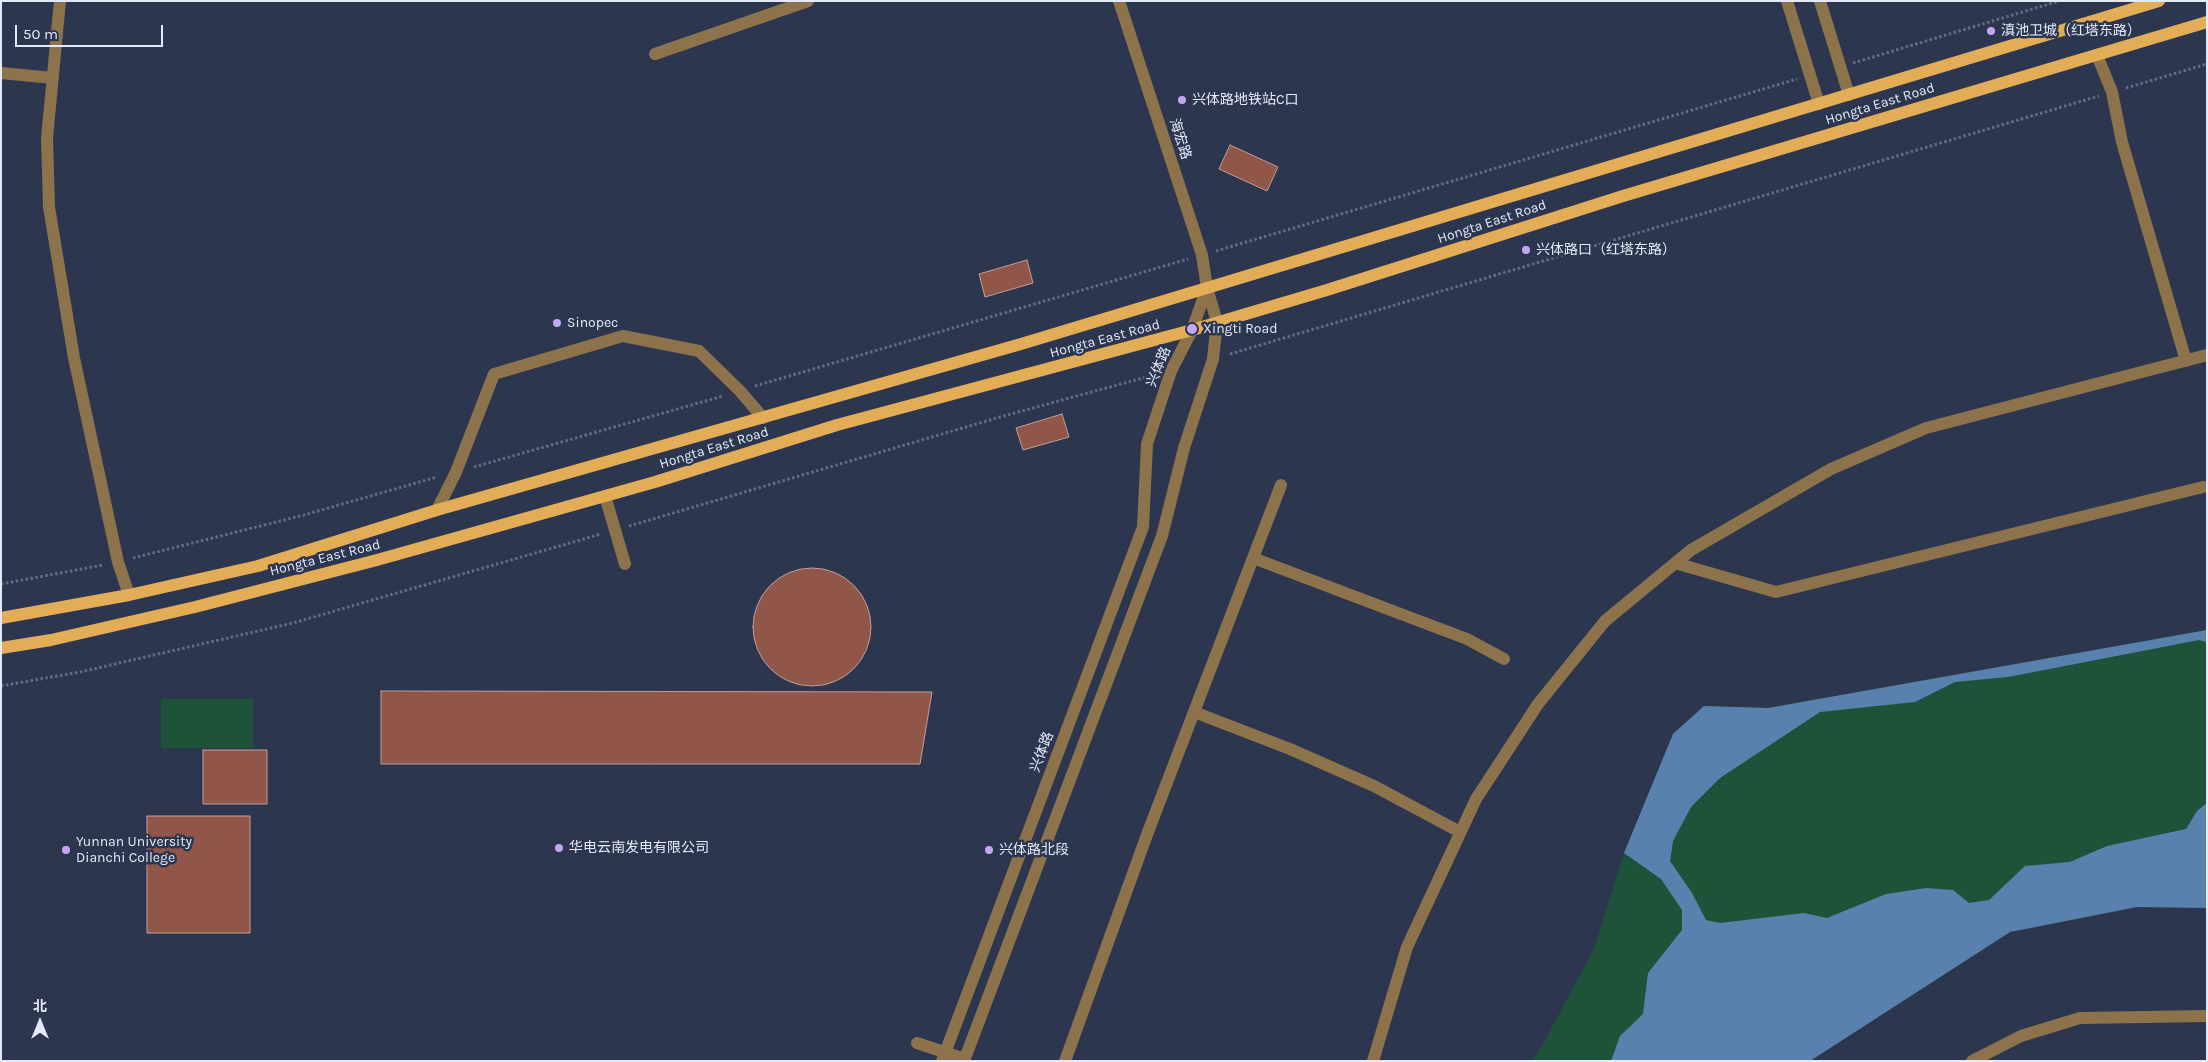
<!DOCTYPE html>
<html>
<head>
<meta charset="utf-8">
<style>
  body { margin:0 }
  #map { position:relative; width:2208px; height:1062px; overflow:hidden; background:#2d364f; font-family:Karla,"Noto Sans SC",sans-serif }
  canvas { display:block }
  .frame { position:absolute; inset:0; border:2px solid #e4eafa; pointer-events:none }
  .north { position:absolute; left:15px; top:997px; width:50px; height:50px; -webkit-text-stroke:4px #2d364f; paint-order:stroke; rotate:0deg; font-size:14px; font-weight:700; line-height:20px; text-align:center; color:#e4eafa }
  .north::after { content:''; display:block; margin:auto; width:18px; height:22px; background:#e4eafa; clip-path:polygon(50% 0,100% 100%,50% 72%,0 100%) }
  .scale { position:absolute; left:15px; top:25px; width:148px; height:22px; box-sizing:border-box; border:2px solid #e4eafa; border-top:0; padding-left:6px; font-size:15px; line-height:18px; white-space:nowrap; color:#e4eafa; -webkit-text-stroke:4px #2d364f; paint-order:stroke }
</style>
</head>
<body>
<div id="map">
<canvas width="2208" height="1062"></canvas>
<div class="frame"></div>
<div class="north">北</div>
<div class="scale">50 m</div>
</div>
<script>
const ctx = document.querySelector('canvas').getContext('2d');
ctx.lineJoin = 'round';
function paint(path, color) { ctx.fillStyle = color; ctx.fill(path, 'evenodd'); }
const toPath = rows => new Path2D(rows.map(r => 'M' + r).join(''));
function strokePath(path, color, width, dash) { ctx.strokeStyle = color; ctx.lineWidth = width; ctx.lineCap = dash ? 'butt' : 'round'; ctx.setLineDash(dash || []); ctx.stroke(path); }
function label(font, color, halo, rows, align = 'center') {
  ctx.font = font + ' Karla,"Noto Sans SC",sans-serif'; ctx.lineWidth = 5; ctx.setLineDash([]); ctx.textBaseline = 'middle'; ctx.strokeStyle = halo; ctx.fillStyle = color; for (const [text, x, y, turn = 0] of rows) {
    ctx.save(); ctx.translate(x, y); ctx.rotate((+turn || 0) * Math.PI / 180); ctx.textAlign = isNaN(turn) ? turn : align; if (halo) ctx.strokeText(text, 0, 0); ctx.fillText(text, 0, 0); ctx.restore();
  }
}
paint(toPath([
  [2207,630,2207,908,2137,907,2010,932,1810,1061,1532,1061,1543,1044,1594,949,1624,853,1673,734,1704,706,1768,708],
  [161,699,253,699,253,748,161,748]
]), '#1f5339');
paint(toPath([
  [2207,630,2207,642,2199,640,2008,677,1955,682,1915,702,1820,712,1720,778,1691,807,1673,841,1670,861,1692,893,1706,920,1720,923,1804,913,1827,918,1886,894,1926,888,1953,890,1969,903,1989,900,2025,866,2070,862,2107,846,2186,829,2197,811,2207,803,2207,908,2137,907,2010,932,1810,1061,1611,1061,1620,1036,1643,1014,1648,973,1682,930,1682,910,1661,879,1624,853,1673,734,1704,706,1768,708]
]), '#5a81ad');
const building = toPath([
  [1230,145,1278,167,1267,191,1219,169,1230,145],
  [1027,260,1033,283,985,297,979,274,1027,260],
  [1062,414,1069,437,1023,450,1016,428,1062,414],
  '753 627a59 59 0 1 1 118 0a59 59 0 1 1-118 0Z',
  [381,691,932,692,920,764,381,764,381,691],
  [203,750,267,750,267,804,203,804,203,750],
  [147,816,250,816,250,933,147,933,147,816]
]);
paint(building, '#905649');
strokePath(building, '#c49f97', 1);
strokePath(toPath([
  [1853,63,2059,1],
  [2126,88,2207,64],
  [1216,251,1797,79],
  [1230,354,2099,96],
  [755,386,1188,259],
  [474,467,723,396],
  [629,526,1000,417,1154,375],
  [133,558,304,515,437,477],
  [1,584,103,565],
  [1,686,80,672,293,623,601,534]
]), '#646c82', 3, [2.5, 2.5]);
strokePath(toPath([
  [60,1,47,138,49,207,74,358,118,562,129,595],
  [1787,1,1819,104],
  [1820,1,1849,95],
  [655,54,808,1],
  [2097,55,2112,92,2122,142,2186,361],
  [1,73,53,78],
  [605,496,625,564],
  [437,510,456,472,494,374,623,336,699,351,740,391,763,418],
  [1253,558,1467,639,1504,659],
  [1675,563,1776,592,2203,487],
  [1194,712,1290,749,1374,786,1460,832],
  [917,1043,965,1059],
  [942,1061,1143,527,1147,444,1171,371,1192,330,1207,288],
  [964,1061,1162,536,1184,448,1213,359,1217,322,1207,288,1202,255,1119,1],
  [1065,1061,1148,832,1281,485],
  [1373,1061,1407,947,1476,799,1538,704,1605,621,1691,550,1831,469,1926,428,2207,355],
  [1972,1061,2021,1036,2080,1018,2207,1016]
]), '#8d734c', 12);
strokePath(toPath([
  [1,618,129,595,258,566,437,510,1021,344,2159,1],
  [1,648,51,640,195,607,377,560,655,482,837,425,1192,330,1327,290,1623,196,2207,22]
]), '#e3ad58', 12);
for (const [x, y, r, color] of [
  [1991,31,5,"#c3a7f2"],
  [1182,100,5,"#c3a7f2"],
  [1526,250,5,"#c3a7f2"],
  [557,323,5,"#c3a7f2"],
  [1192,329,6,"#c3a7f2"],
  [559,848,5,"#c3a7f2"],
  [66,850,5,"#c3a7f2"],
  [989,850,5,"#c3a7f2"]
]) { const dot = new Path2D(); dot.arc(x, y, r, 0, 2 * Math.PI); ctx.fillStyle = color; ctx.fill(dot); strokePath(dot, '#2d364f', 2); }
label('14px', '#e4eafa', '#2d364f', [
  ["滇池卫城（红塔东路）",2001,31],
  ["兴体路地铁站C口",1192,100],
  ["兴体路口（红塔东路）",1536,250],
  ["Sinopec",567,323],
  ["Xingti Road",1203,329],
  ["Yunnan University",76,842],
  ["Dianchi College",76,858],
  ["华电云南发电有限公司",569,848],
  ["兴体路北段",999,850]
], 'left');
label('14px', '#e4eafa', '#2d364f', [
  ["Hongta East Road",1880,104,-17],
  ["海宏路",1180,139,72],
  ["Hongta East Road",1492,222,-18],
  ["Hongta East Road",1105,339,-15],
  ["兴体路",1159,367,-68],
  ["Hongta East Road",714,448,-17],
  ["Hongta East Road",325,558,-14],
  ["兴体路",1042,752,-69]
]);
</script>
</body>
</html>
